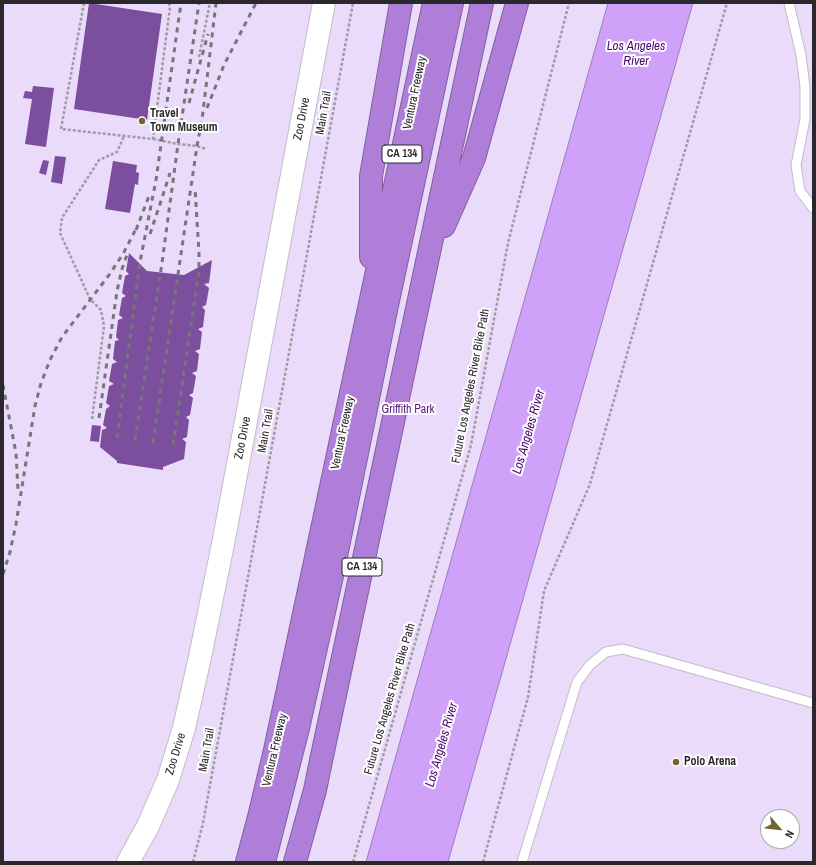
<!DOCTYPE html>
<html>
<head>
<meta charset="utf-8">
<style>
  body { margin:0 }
  #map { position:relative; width:816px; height:865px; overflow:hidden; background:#fbf8fe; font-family:"Archivo Narrow",sans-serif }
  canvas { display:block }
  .frame { position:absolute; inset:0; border:4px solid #2a282c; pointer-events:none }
  .north { position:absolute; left:760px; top:809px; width:40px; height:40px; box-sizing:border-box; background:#fff; border:1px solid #aaa9ab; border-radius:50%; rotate:118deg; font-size:11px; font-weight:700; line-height:16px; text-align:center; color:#2a282c }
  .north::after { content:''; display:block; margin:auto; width:14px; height:18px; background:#716633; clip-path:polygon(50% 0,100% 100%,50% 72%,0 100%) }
</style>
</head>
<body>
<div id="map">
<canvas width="816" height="865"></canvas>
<div class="frame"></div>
<div class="north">N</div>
</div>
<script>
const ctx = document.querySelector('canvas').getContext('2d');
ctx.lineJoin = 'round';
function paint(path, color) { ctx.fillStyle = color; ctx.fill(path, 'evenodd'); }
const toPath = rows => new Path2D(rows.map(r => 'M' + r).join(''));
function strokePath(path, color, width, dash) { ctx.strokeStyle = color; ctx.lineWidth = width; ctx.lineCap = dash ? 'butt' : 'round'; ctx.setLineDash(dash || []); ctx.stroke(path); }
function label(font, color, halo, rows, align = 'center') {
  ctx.font = font + ' "Archivo Narrow",sans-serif'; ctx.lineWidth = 4; ctx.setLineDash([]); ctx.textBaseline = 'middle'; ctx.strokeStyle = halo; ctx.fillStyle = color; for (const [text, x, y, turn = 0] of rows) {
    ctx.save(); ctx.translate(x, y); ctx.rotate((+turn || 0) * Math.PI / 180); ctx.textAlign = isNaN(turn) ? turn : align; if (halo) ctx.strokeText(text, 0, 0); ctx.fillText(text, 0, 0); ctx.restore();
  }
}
paint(toPath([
  [3,3,813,3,813,862,3,862],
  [768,817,792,817,792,841,768,841]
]), '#ebdbfb');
const water = toPath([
  [608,3,693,3,448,862,366,862,608,3]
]);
paint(water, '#cfa1f8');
strokePath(water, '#9e7dbb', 1);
paint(toPath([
  [89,3,162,14,147,120,74,109],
  [33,86,54,88,46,147,25,144,32,99,23,98,25,91,32,92],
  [55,156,66,157,62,184,51,182],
  [43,160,49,161,46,175,39,173],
  [113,161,137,165,136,172,139,173,138,185,135,184,130,213,105,209],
  [129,253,147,271,184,275,212,260,209,283,204,284,209,288,206,305,202,307,205,310,203,327,198,329,202,332,200,349,195,351,199,354,197,371,192,373,196,376,193,393,189,395,193,398,190,415,186,417,189,420,187,437,182,439,186,442,184,459,163,467,163,470,117,463,117,461,100,447,102,430,107,428,103,425,106,409,110,406,106,403,109,386,114,384,109,381,112,364,117,362,113,359,115,341,119,340,116,337,118,320,123,318,119,315,122,298,126,296,122,293,125,276,129,274,126,271],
  [92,425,101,426,99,442,90,441]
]), '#7b4e9e');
const service = toPath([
  [789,3,801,55,805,87,805,119,796,165,800,191,813,208],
  [522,862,577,682,590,665,606,652,623,649,813,703]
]);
const tertiary = toPath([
  [128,862,148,826,168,780,184,728,200,657,224,539,324,3]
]);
const motorway = toPath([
  [444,226,474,158,517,3],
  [371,257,371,176,401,3],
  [247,862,259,817,275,750,434,3],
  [264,862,299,724,332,576,386,310,452,3],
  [295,862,315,790,322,756,482,3]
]);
strokePath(service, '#c1bcc6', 11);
strokePath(tertiary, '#c1bcc6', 24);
strokePath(motorway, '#80609c', 24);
strokePath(toPath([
  [84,3,61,129,153,139,170,7,169,3],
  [199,57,210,3],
  [153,139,178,144,197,146,206,149],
  [92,419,104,326,101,310,90,299,60,233,62,218,99,160,117,152,124,136],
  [193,862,203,823,353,3],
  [353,862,471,445,508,243,569,3],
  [483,862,528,697,544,591,590,484,727,3]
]), '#9e9ca1', 2.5, [3, 2]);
strokePath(service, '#fff', 9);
strokePath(tertiary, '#fff', 22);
strokePath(motorway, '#af7ed8', 22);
strokePath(toPath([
  [189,103,208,34],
  [207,108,224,65,256,3],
  [136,230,149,196],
  [150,234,162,198,170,173],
  [3,385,16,453,18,490],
  [99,418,117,291,122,269,128,252],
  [117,438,140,262,156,180,181,3],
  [135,440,162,263,178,144,199,3],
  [153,443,197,146,202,120,216,3],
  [173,445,199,271,199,253,195,188],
  [3,574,10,552,16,524,35,406,41,383,50,360,62,337,109,275,123,254,138,225]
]), '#78757a', 3, [5, 5]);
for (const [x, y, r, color] of [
  [142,121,4,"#716633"],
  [676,762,4,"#716633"]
]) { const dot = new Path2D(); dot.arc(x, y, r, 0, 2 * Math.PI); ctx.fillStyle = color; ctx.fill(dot); strokePath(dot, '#fff', 1.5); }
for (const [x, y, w] of [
  [402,154,40],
  [362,567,40]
]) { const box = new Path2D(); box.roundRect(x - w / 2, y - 9, w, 18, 3); ctx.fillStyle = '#fff'; ctx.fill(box); strokePath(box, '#2a282c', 1); }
label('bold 11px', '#2a282c', null, [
  ["CA 134",402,154],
  ["CA 134",362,567]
]);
label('12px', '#2a282c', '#fff', [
  ["Ventura Freeway",415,93,-78],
  ["Main Trail",324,113,-80],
  ["Zoo Drive",302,119,-79],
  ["Future Los Angeles River Bike Path",471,386,-79],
  ["Main Trail",266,431,-80],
  ["Ventura Freeway",343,433,-78],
  ["Zoo Drive",243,438,-79],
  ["Future Los Angeles River Bike Path",390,699,-74],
  ["Main Trail",207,750,-80],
  ["Ventura Freeway",275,750,-77],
  ["Zoo Drive",176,754,-73]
]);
label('bold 12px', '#2a282c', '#fff', [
  ["Travel",150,114],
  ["Town Museum",150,128],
  ["Polo Arena",684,762]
], 'left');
label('12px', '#57197e', '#fff', [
  ["Griffith Park",408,410]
]);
label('italic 13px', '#4b0871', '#fff', [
  ["Los Angeles",636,47],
  ["River",636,62],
  ["Los Angeles River",529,432,-74],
  ["Los Angeles River",442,745,-74]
]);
</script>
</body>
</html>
